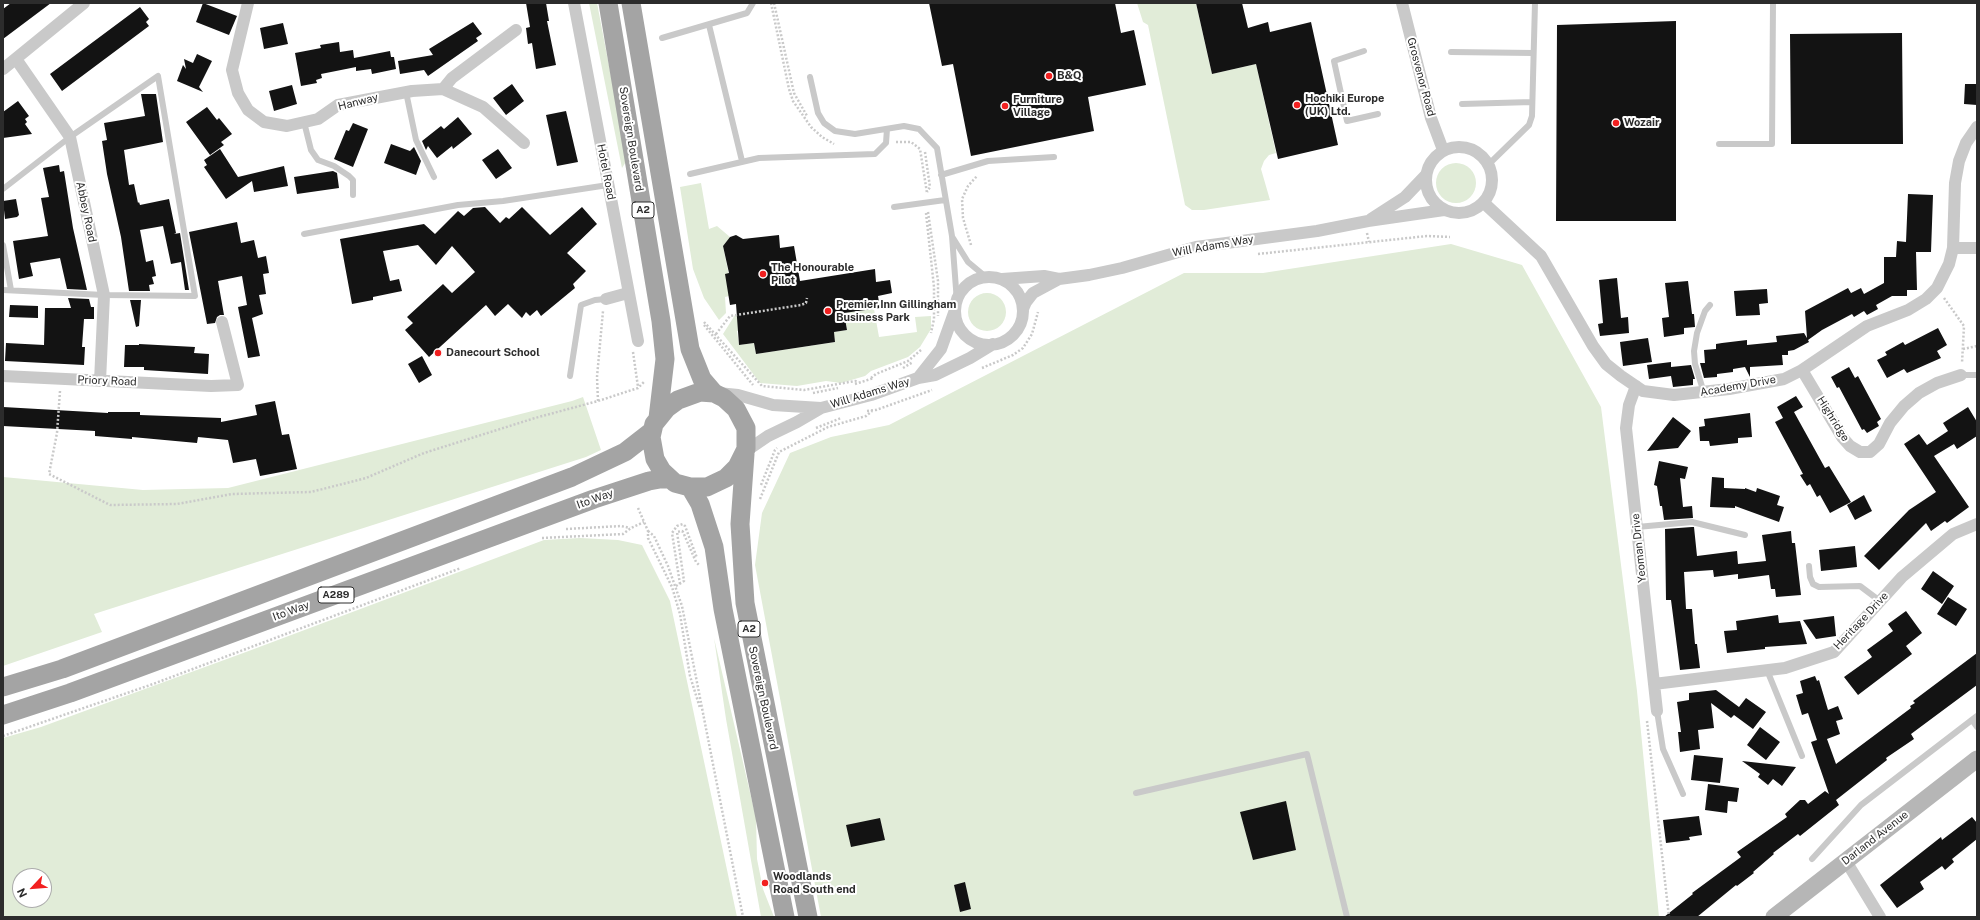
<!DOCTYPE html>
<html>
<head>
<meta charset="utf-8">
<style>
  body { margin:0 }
  #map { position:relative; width:1980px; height:920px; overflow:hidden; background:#fff; font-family:"Public Sans",sans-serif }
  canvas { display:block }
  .frame { position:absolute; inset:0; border:4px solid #2c2c2c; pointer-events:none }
  .north { position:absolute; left:12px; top:868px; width:40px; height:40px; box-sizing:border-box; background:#fff; border:1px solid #ababab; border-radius:50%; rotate:244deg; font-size:11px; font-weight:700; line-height:16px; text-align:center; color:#2c2c2c }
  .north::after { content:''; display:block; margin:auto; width:14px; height:18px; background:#f22020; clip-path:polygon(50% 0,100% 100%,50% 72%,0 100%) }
</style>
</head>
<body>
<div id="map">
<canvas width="1980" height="920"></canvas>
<div class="frame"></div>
<div class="north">N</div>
</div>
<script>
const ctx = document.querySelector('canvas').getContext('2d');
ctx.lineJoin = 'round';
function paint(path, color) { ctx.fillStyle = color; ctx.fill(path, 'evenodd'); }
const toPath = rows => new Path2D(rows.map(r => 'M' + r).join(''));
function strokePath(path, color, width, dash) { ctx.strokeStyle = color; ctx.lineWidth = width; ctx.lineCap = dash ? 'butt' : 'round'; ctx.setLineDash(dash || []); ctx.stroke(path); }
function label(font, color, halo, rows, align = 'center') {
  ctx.font = font + ' "Public Sans",sans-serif'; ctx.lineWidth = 4; ctx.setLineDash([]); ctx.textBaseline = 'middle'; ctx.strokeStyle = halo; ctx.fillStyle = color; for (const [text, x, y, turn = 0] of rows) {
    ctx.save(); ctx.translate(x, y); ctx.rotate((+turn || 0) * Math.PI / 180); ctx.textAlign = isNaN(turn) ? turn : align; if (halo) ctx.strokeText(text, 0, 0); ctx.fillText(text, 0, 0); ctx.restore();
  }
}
paint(toPath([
  [589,3,597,3,627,160,622,168],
  [1137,3,1196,3,1212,74,1256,64,1276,153,1269,155,1264,161,1261,169,1270,200,1204,210,1192,210,1185,205,1148,25,1143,22],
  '1436 183a20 20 0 1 1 40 0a20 20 0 1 1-40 0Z',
  [701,183,709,229,717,226,730,237,723,246,733,295,725,297,726,313,719,320,704,298,693,269,680,187],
  [1451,244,1522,265,1601,407,1637,691,1659,917,821,917,755,565,762,513,790,453,831,437,889,425,1184,273,1263,273],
  '968 312a19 19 0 1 1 38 0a19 19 0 1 1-38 0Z',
  [874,309,879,337,917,332,915,317,931,316,931,329,920,347,908,357,871,371,865,376,841,383,826,381,797,386,760,383,723,334,735,315,751,313,753,328,737,331,739,345,754,343,756,354,835,342,834,332,847,330,844,313],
  [583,397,601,450,586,457,94,614,102,632,3,666,3,477,143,490,228,488,572,401],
  [580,538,618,540,642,545,670,601,737,917,3,917,3,738,41,727,246,652,544,540],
  [20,876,44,876,44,900,20,900],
  [714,638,756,818,757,859,763,889,774,917,761,917,726,719]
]), '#e1ecd8');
paint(toPath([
  [11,3,51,3,3,39,3,9],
  [203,3,237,16,229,35,196,22],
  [526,3,546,3,549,21,547,21,556,65,536,69,532,43,528,44,526,28,530,27],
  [929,3,1115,3,1121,33,1134,30,1146,85,1088,97,1094,131,971,156,953,64,942,66],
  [1196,3,1242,3,1248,28,1268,22,1270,32,1311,22,1338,145,1278,159,1256,64,1212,74],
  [140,7,149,19,146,22,149,26,62,91,50,74],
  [1676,21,1676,221,1556,221,1557,25],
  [473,22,482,34,476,38,478,41,428,76,424,70,400,74,398,61,433,55,429,49],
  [283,23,288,44,264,49,260,28],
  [1902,33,1903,144,1791,144,1790,34],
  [339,42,340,52,353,50,354,58,390,51,391,57,394,57,396,69,372,74,371,69,356,71,356,67,321,74,322,78,316,80,317,83,301,86,295,53,321,48,320,45],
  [197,54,212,61,199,87,203,92,177,81,183,65,186,69,184,59,193,63],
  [512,84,524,101,506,115,493,98],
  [1965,84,1977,84,1977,105,1964,104],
  [292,85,297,104,274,111,269,91],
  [141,94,156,94,163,142,124,150,129,185,134,184,138,203,139,202,140,205,169,199,176,233,174,234,180,233,189,290,185,290,181,262,171,264,163,226,140,230,146,262,153,260,156,276,152,277,154,284,149,285,150,291,129,291,121,237,107,174,102,141,107,140,104,123,145,116],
  [18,101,29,116,25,119,27,122,25,124,32,134,3,138,3,112],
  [207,107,217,120,219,118,232,134,221,142,224,145,210,155,186,122],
  [566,111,578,162,557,166,546,115],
  [458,117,472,134,453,149,452,146,437,158,428,146,426,150,422,141,441,126,444,129],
  [353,123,368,129,353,167,334,159,346,130,349,131],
  [391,144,410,151,414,147,421,161,416,175,384,163],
  [220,149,238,177,284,166,288,186,254,192,252,181,226,199,204,167,207,165,204,160],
  [498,149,512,168,496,179,482,160],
  [59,165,60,172,64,171,73,228,87,290,67,289,60,258,30,263,33,276,19,279,13,241,48,236,41,198,49,197,43,168],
  [333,171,337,173,339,188,297,194,294,177],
  [1908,194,1933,195,1931,252,1916,252,1917,290,1907,290,1907,296,1892,296,1876,305,1878,309,1867,315,1864,311,1854,317,1852,314,1822,330,1808,340,1809,342,1794,350,1788,351,1788,355,1782,355,1783,365,1750,367,1750,377,1745,367,1733,369,1733,372,1717,374,1717,377,1704,378,1700,363,1705,363,1704,350,1716,349,1716,344,1722,343,1747,340,1747,345,1777,342,1776,336,1804,333,1807,338,1805,311,1848,288,1851,293,1861,288,1864,294,1884,283,1884,257,1896,257,1897,241,1906,242],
  [16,199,19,215,17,217,5,219,3,201],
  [485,207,500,223,506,217,509,219,522,207,550,235,582,207,597,224,567,253,586,271,573,284,575,288,541,316,537,310,530,316,526,312,522,318,508,304,495,316,486,305,429,357,405,330,413,323,407,317,443,284,452,293,475,272,452,246,436,265,418,245,383,251,390,281,399,279,402,291,373,297,373,300,352,304,340,239,424,224,435,234,458,211,464,216,473,208],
  [237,222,241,243,254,240,258,258,266,256,269,273,263,274,266,294,259,295,263,314,252,318,260,356,248,358,238,307,247,305,242,276,218,281,224,315,220,315,217,317,215,323,207,324,189,232],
  [736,235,743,239,779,235,780,248,794,246,800,281,875,269,876,282,890,280,892,293,878,296,880,308,844,313,847,330,834,332,835,342,756,354,754,343,739,345,736,304,730,305,725,274,729,273,723,246,730,237],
  [1617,278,1621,318,1628,317,1629,333,1600,336,1598,324,1603,323,1599,280],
  [1688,281,1692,314,1694,314,1695,327,1684,328,1684,334,1664,337,1662,318,1669,317,1665,283],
  [1767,289,1768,303,1759,304,1760,315,1736,316,1734,291],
  [68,298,89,299,91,307,94,307,94,319,84,319,82,347,85,347,84,365,5,361,6,343,44,345,45,308,71,308],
  [130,300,141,300,139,326,136,327],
  [10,305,38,306,38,318,9,317],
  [1938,328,1947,345,1937,351,1941,358,1907,373,1904,369,1887,378,1877,360,1887,355,1885,352,1903,342,1905,345],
  [1648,338,1652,362,1623,366,1620,342],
  [139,344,195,347,194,353,209,354,208,374,144,370,144,367,124,367,125,345,139,345],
  [422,356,432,375,419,383,408,364],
  [1671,362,1671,367,1691,365,1695,379,1693,379,1693,385,1673,387,1671,376,1649,379,1647,365],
  [1849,367,1855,378,1858,376,1881,419,1877,422,1879,426,1867,433,1864,429,1862,430,1839,387,1837,388,1831,377],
  [1796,396,1803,407,1794,412,1825,468,1829,466,1851,502,1830,513,1820,495,1817,497,1810,484,1807,486,1800,475,1803,474,1775,422,1783,418,1777,407],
  [275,401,282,435,289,434,297,469,260,476,256,459,233,463,228,440,198,437,197,443,132,437,132,439,95,436,95,431,3,426,3,407,108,413,108,412,140,412,140,415,221,418,221,422,257,415,255,405],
  [1968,407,1977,422,1977,436,1957,449,1954,444,1934,456,1969,507,1947,523,1945,521,1931,531,1926,523,1879,570,1864,556,1909,510,1936,492,1904,444,1919,434,1927,445,1948,431,1943,423],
  [1750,413,1752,437,1738,438,1738,443,1710,446,1709,441,1700,441,1699,427,1705,426,1704,419],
  [1673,417,1691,431,1678,448,1647,451],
  [1659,461,1688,467,1685,479,1680,478,1683,507,1692,506,1693,518,1664,520,1662,506,1660,506,1657,486,1654,485],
  [1712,477,1724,478,1724,488,1745,489,1745,488,1756,492,1757,488,1780,496,1777,505,1784,507,1779,522,1735,506,1735,508,1710,507],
  [1864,495,1872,511,1855,520,1847,505],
  [1692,527,1694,527,1697,556,1737,551,1738,564,1766,561,1762,535,1791,531,1792,543,1795,543,1801,595,1776,597,1775,589,1771,589,1769,575,1738,579,1738,574,1714,577,1713,570,1684,572,1686,609,1692,609,1695,644,1697,644,1700,668,1680,670,1671,600,1666,600,1665,529],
  [1855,546,1857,567,1821,571,1819,550],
  [1933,571,1954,586,1942,604,1921,589],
  [1948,597,1967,609,1956,626,1937,614],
  [1906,611,1922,633,1906,646,1912,654,1858,695,1844,677,1872,657,1867,650,1893,631,1888,624],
  [1778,615,1779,623,1800,621,1807,644,1765,647,1765,649,1727,653,1724,631,1737,630,1736,621],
  [1834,616,1836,636,1816,639,1803,620],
  [1977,653,1977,685,1911,734,1914,739,1886,758,1887,760,1836,800,1839,805,1800,836,1798,834,1773,853,1774,854,1753,872,1754,873,1737,886,1736,885,1697,917,1664,917,1693,894,1692,893,1741,857,1737,852,1787,817,1785,814,1800,800,1805,800,1808,804,1825,791,1829,794,1811,742,1817,740,1808,713,1802,715,1796,695,1803,693,1800,681,1815,676,1817,681,1819,680,1828,710,1838,706,1843,719,1836,721,1840,734,1827,739,1836,764,1911,708,1910,706,1915,703,1913,701],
  [1716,690,1739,707,1746,698,1766,712,1753,729,1734,715,1731,718,1711,703,1714,728,1698,730,1700,749,1680,752,1678,732,1681,732,1677,702,1689,700,1689,693],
  [1760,727,1780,742,1766,760,1747,745],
  [1694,755,1723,758,1720,783,1691,780],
  [1742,761,1796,767,1782,786,1773,779,1768,785,1758,777,1760,774],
  [1708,784,1739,788,1737,802,1728,801,1727,813,1705,810],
  [1286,801,1296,850,1253,860,1240,812],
  [1699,816,1702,835,1689,837,1690,840,1666,843,1663,820],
  [1972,817,1977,823,1977,839,1952,859,1954,862,1945,870,1942,866,1920,882,1924,889,1897,908,1880,885,1941,837,1942,840],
  [880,818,885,840,851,847,846,825],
  [965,882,971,909,960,912,954,885]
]), '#131313');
strokePath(toPath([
  [771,3,789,89,793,101,811,127,822,137,834,144],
  [774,3,794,93,807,116],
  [896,142,911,142,920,149,927,193],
  [925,152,930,187,927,192],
  [928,212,938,281,938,316],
  [926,213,934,287,934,319,931,333],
  [1367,233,1369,242],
  [971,245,963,218,962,199,968,186,977,176],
  [1258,254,1427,236,1450,237],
  [1944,298,1964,326,1962,363],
  [704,322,762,386,804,390,855,381,858,382],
  [704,325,753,385],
  [716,334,730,316,801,305,806,303,807,298],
  [1963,349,1977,346],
  [633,352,638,387],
  [903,368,913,362],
  [982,368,1013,355,1023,348,1032,334,1038,312],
  [871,378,876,374,908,361,921,350],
  [855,384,874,378],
  [60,391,57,433,49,474,110,505,177,504,232,494,311,492,366,478,424,453,535,418,598,401,638,388,645,381],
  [813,393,838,388],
  [598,401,597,377,603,311],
  [867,411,876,410,932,390],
  [816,428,841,418],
  [761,485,775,450,777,448],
  [760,499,779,452,828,427,866,416,872,411],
  [638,508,648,531,648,538,672,587,680,614,690,676,700,708],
  [566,529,621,526,630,528],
  [648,531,654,536,668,566,682,606,743,917],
  [542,538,623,534,631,528,644,522],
  [680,584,672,533,677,526,683,524,685,526,697,558],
  [676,586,684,581,677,532,682,531,683,532,696,562,699,565],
  [1647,721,1669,917],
  [3,736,153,684,461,568]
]), '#c9c9c9', 2.5, [2, 2]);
strokePath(toPath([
  [709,25,742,161],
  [662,38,747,13,753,3],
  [1364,51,1334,61,1347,121,1378,114],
  [1451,52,1533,53],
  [810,77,818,113,824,123,835,131,855,134,904,126,919,129,937,148,952,236,957,302],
  [406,92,416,140,434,177],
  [1462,104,1532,102],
  [304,122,311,150,318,160,334,166,349,176,353,180,353,195],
  [1719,144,1772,144,1773,3],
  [1489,164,1529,125,1532,116,1535,3],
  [690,174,759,158,875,154,886,143,887,129],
  [941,175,988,161,1054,157],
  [3,189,70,137,158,76,195,296,104,295,3,290],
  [894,207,945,200],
  [304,234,458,205,503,201,608,185],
  [953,238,968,262,986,277],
  [3,245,11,290],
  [1961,375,1977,375],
  [570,376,581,305,595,300,606,299],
  [1704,393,1695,364,1694,351,1697,333,1705,311,1710,305],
  [1637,527,1692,522,1745,535],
  [1809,566,1810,577,1813,584,1819,587,1860,586,1880,601],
  [1767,670,1802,756],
  [1657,711,1663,749,1683,794],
  [1972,720,1977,727],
  [1136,793,1307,754,1347,917],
  [1812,859,1861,805,1977,716]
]), '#c9c9c9', 6);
strokePath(toPath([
  [248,3,232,70,238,93,248,110,264,122,287,126,318,119,338,105,412,91,443,89,483,107,524,143],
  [574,3,638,341],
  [1402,3,1431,118,1443,150],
  [16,59,70,137,104,295,100,381],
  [3,69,84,3],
  [443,89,452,78,516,30],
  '1426 180a33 33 0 1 1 66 0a33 33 0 1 1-66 0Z',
  [1484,203,1541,256,1593,346,1606,364,1621,376,1643,391,1674,395,1729,389,1784,379,1802,370,1867,326,1908,310,1926,299,1937,288,1949,264,1953,248,1955,183,1959,161,1966,143,1977,127],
  [1371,219,1405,197,1426,175],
  [1953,248,1977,248],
  '955 311a34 34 0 1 1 68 0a34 34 0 1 1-68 0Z',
  [1002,279,1044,276,1059,279,1089,275,1122,268,1196,247,1317,231,1368,221,1444,210],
  [606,299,628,293],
  [1023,309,1026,302,1033,293,1059,279],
  [1802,370,1842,437,1850,446,1860,452,1870,452,1879,444,1890,423,1904,406,1919,393,1937,383,1961,375],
  [3,376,211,386,238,385,222,322],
  [918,378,941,349,955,310],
  [1636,386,1629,405,1626,428,1657,711],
  [718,393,738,395,773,405,821,408],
  [746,451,768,436,797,422,821,408,871,395,918,378,935,375,970,358,993,344],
  [1654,684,1785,668,1834,652,1902,577,1953,534,1977,524],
  [1846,861,1880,917]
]), '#c9c9c9', 12);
strokePath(toPath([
  [1774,917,1977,759]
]), '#b6b6b6', 17);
strokePath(toPath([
  [608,3,661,321,665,359,658,418],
  [631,3,690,349,702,379,714,393],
  [700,392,714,393,724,398,736,409,746,428,746,449,737,467,726,478,707,487,690,487,675,483,662,471,655,459,651,437,654,424,667,408,678,400,700,392],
  [745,454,740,524,745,603,808,917],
  [690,487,700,504,714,547,723,609,785,917],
  [3,687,62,669,572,477,625,452,652,431],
  [3,715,70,693,594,499,649,481,660,479,670,479]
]), '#a4a4a4', 19);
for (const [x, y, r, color] of [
  [1049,76,4,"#f22020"],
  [1297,105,4,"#f22020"],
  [1005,106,4,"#f22020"],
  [1616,123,4,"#f22020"],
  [763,274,4,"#f22020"],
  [828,311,4,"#f22020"],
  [438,353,4,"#f22020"],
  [765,883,4,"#f22020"]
]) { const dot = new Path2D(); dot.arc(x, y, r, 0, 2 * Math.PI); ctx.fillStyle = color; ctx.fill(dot); strokePath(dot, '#fff', 1.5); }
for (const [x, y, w] of [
  [643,210,22],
  [336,595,36],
  [749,629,22]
]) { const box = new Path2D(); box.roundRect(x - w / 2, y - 8, w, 16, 3); ctx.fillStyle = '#fff'; ctx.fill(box); strokePath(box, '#2c2c2c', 1); }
label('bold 10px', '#2c2c2c', null, [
  ["A2",643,210],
  ["A289",336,595],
  ["A2",749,629]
]);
label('bold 11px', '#2c2c2c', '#fff', [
  ["B&Q",1057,76],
  ["Hochiki Europe",1305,99],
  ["(UK) Ltd.",1305,112],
  ["Furniture",1013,100],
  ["Village",1013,113],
  ["Wozair",1624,123],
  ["The Honourable",771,268],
  ["Pilot",771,281],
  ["Premier Inn Gillingham",836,305],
  ["Business Park",836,318],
  ["Danecourt School",446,353],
  ["Woodlands",773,877],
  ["Road South end",773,890]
], 'left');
label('11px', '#2c2c2c', '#fff', [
  ["Grosvenor Road",1421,77,75],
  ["Hanway",358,102,-14],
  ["Sovereign Boulevard",631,139,81],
  ["Hotel Road",606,172,79],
  ["Abbey Road",86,212,78],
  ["Will Adams Way",1213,246,-10],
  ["Priory Road",107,381,2],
  ["Academy Drive",1738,386,-10],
  ["Will Adams Way",870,393,-17],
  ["Highridge",1833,419,58],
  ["Ito Way",595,499,-20],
  ["Yeoman Drive",1639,548,-96],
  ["Ito Way",291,611,-20],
  ["Heritage Drive",1861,621,-47],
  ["Sovereign Boulevard",763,698,78],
  ["Darland Avenue",1875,838,-38]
]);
</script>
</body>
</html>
